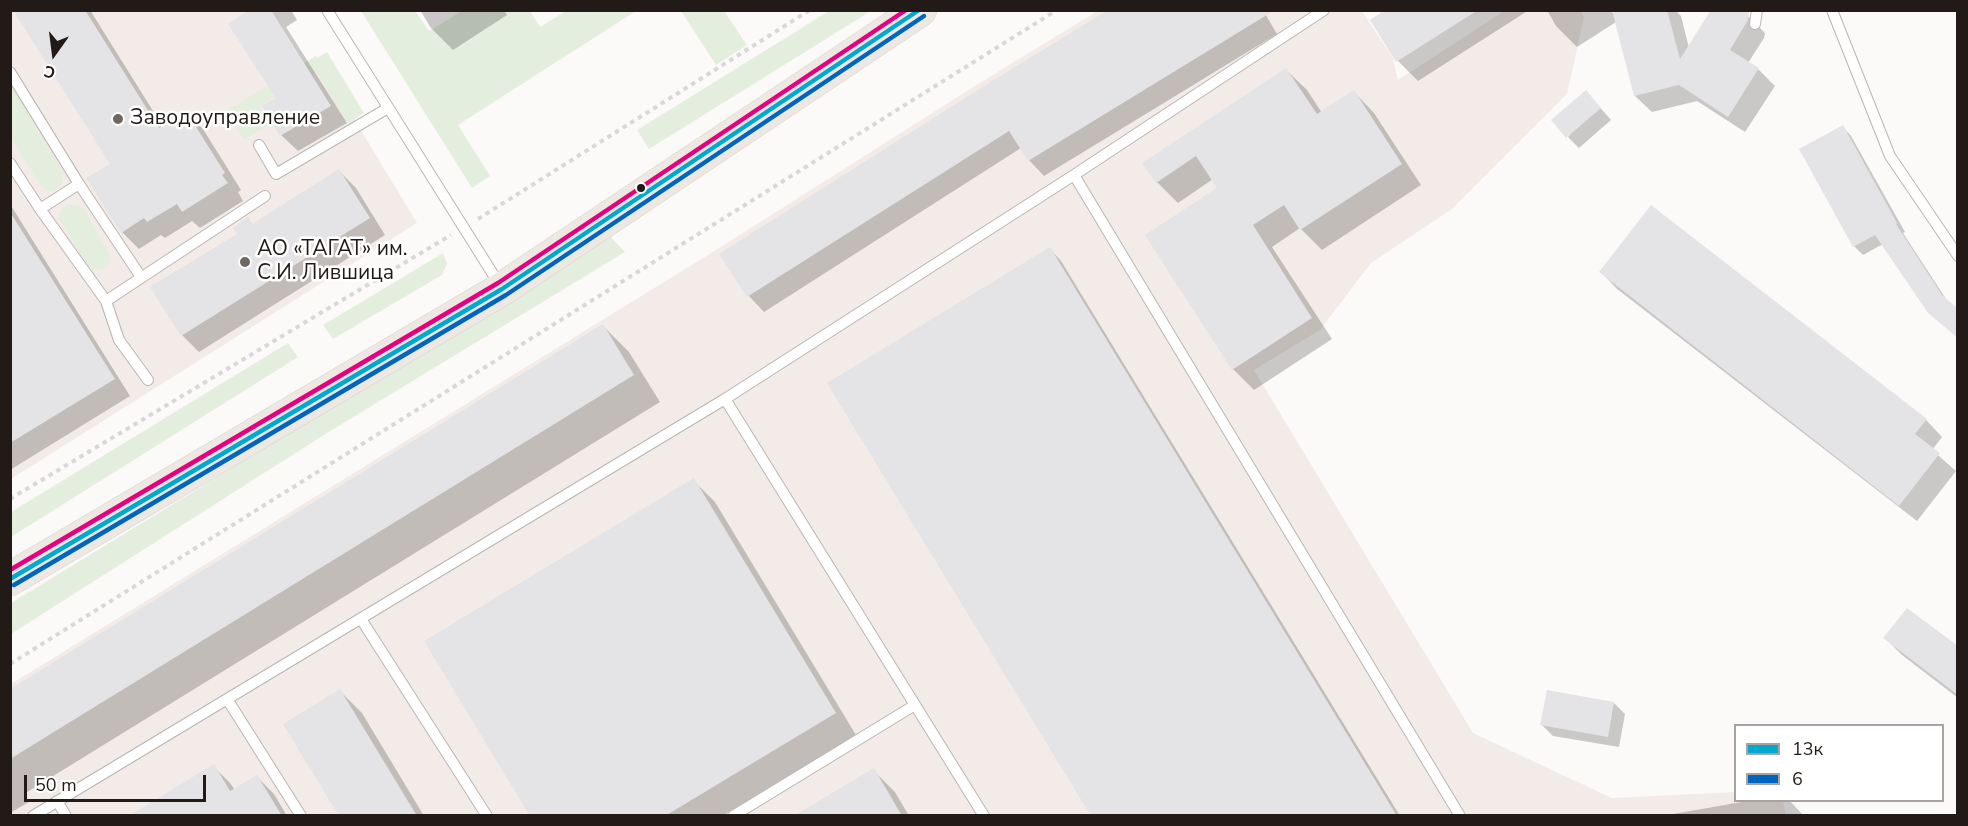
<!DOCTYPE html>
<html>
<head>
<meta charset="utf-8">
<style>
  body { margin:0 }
  #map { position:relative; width:1968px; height:826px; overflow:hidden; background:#fcfaf8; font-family:"Nunito Sans",sans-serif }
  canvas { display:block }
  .frame { position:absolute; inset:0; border:12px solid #221a16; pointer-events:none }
  .legend { position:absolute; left:1734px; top:724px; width:210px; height:78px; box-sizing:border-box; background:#fff; border:2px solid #a7a3a2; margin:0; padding:8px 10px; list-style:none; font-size:18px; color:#221a16 }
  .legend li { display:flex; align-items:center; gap:12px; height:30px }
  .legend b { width:30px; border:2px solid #a7a3a2 }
  .north { position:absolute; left:24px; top:24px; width:60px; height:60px; -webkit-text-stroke:4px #fff; paint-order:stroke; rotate:194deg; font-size:16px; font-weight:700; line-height:24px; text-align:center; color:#221a16 }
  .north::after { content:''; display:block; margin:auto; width:21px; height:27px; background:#221a16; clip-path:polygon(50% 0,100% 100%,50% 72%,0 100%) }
  .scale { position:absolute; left:24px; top:775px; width:182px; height:27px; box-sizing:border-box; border:3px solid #221a16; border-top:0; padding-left:8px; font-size:18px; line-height:21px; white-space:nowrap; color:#221a16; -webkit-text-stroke:4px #fff; paint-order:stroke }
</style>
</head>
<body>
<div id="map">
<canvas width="1968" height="826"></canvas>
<div class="frame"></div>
<ul class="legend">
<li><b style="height:8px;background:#00a9ce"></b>13к</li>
<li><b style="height:8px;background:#0065bd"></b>6</li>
</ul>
<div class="north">С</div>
<div class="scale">50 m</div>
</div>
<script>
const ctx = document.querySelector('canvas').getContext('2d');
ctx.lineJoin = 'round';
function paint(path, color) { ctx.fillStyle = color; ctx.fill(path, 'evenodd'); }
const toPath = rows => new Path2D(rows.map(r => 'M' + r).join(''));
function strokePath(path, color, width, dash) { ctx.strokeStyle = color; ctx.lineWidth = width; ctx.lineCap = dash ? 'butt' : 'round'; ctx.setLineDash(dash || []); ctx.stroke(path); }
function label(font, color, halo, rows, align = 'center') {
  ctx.font = font + ' "Nunito Sans",sans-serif'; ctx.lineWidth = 5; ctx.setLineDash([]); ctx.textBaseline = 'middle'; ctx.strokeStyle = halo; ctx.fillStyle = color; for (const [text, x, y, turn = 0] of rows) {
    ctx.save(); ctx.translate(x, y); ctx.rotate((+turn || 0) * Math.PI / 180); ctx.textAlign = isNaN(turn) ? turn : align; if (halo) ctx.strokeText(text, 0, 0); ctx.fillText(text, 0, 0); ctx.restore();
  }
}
paint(toPath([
  [1099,10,1362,11,1393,58,1398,80,1504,11,1582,11,1584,17,1567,94,1452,209,1371,263,1320,330,1254,370,1473,733,1612,798,1735,792,1736,800,1783,801,1786,815,11,816,11,684,716,250,978,84],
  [11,11,271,11,304,63,316,56,417,223,11,479]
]), '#f3ebe7');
paint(toPath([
  [361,11,415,11,429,31,462,11,530,11,540,27,566,11,636,11,458,125,490,176,472,188],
  [681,11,724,11,747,45,716,65],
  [829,11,871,11,649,149,637,130],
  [327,52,364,113,348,123,316,72,259,107,270,124,244,140,226,111,316,56,317,58],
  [11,84,63,173,62,184,53,191,47,191,42,188,11,138],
  [70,204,77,205,83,208,109,253,110,260,107,266,102,269,95,270,89,267,59,219,60,212,64,207],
  [606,232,625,252,327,433,11,634,11,603,556,270],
  [443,253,447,264,442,275,333,339,323,325],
  [288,343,298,357,11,537,11,512]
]), '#e4eede');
paint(toPath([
  [15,10,90,10,163,127,186,113,203,129,241,190,238,192,243,201,200,228,192,221,165,238,161,235,139,249,122,232,112,164],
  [252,10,291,10,297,20,286,27,347,123,298,151,281,135,278,99],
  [420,10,504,10,507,15,453,50,431,28],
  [1263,10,1277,34,1044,176,1029,160,1021,148,764,312,749,296,722,254],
  [1387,10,1529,10,1418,81,1398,61],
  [1547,10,1610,10,1612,13,1621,10,1675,10,1681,16,1689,48,1748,16,1765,33,1764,38,1748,63,1758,69,1775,86,1745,132,1697,101,1652,112,1635,96,1616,22,1577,47,1556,26],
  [1286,70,1307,90,1322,113,1354,92,1374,113,1421,185,1322,250,1300,228,1272,247,1332,339,1254,390,1233,369,1147,236,1219,189,1213,179,1178,203,1157,182],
  [1597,104,1611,120,1579,148,1568,137],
  [1843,127,1851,136,1905,232,1903,233,1948,302,1883,244,1863,255,1854,246,1801,150],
  [339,171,356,188,385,235,199,352,182,335,248,219,253,225],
  [10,204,130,396,10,470],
  [1050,249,1061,261,1400,816,1093,816],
  [1601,272,1926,420,1942,437,1932,450,1956,471,1917,521,1617,289],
  [603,326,629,352,660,402,24,794,29,802,10,813,10,692],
  [693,480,715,502,856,735,722,816,532,816],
  [1885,638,1958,648,1958,698,1902,655],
  [340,691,362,713,424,816,340,816],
  [1614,703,1625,714,1619,747,1553,736,1542,725],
  [213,766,230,783,235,790,257,777,274,794,287,816,132,816],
  [873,770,895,792,909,816,797,816],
  [1753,800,1789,800,1804,816,1673,816,1673,814]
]), '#0003');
paint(toPath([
  [13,10,85,10,159,128,186,111,225,173,222,175,228,183,182,212,177,204,147,222,144,218,121,233,86,178,110,164],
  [249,10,271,10,331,106,280,136,262,106,276,98,228,24],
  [1108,10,1275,10,1028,161,1009,131,747,297,719,254,981,88],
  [1385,10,1478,10,1396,62,1370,20],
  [1612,10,1667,10,1680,59,1711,10,1749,10,1748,20,1730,50,1759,68,1728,117,1679,85,1634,96],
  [1286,68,1317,114,1354,90,1402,164,1300,230,1284,205,1253,225,1312,318,1232,370,1145,235,1217,188,1196,156,1156,183,1142,163],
  [1586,90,1601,108,1566,138,1551,120],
  [1843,125,1897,223,1896,224,1942,295,1958,309,1958,338,1928,313,1875,235,1853,247,1799,149],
  [339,169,370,218,181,336,150,287,237,234,233,228,248,217,252,224],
  [1651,205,1927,419,1915,434,1940,453,1899,506,1599,272],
  [10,212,115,379,10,443],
  [1050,247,1397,816,1091,816,827,383],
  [603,324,634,375,10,759,10,689],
  [694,478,836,713,665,816,530,816,424,641],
  [1907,608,1958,646,1958,695,1883,638],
  [340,689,417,816,339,816,283,724],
  [1547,690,1614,702,1608,737,1540,725],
  [214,764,230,791,257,775,282,816,129,816],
  [874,768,902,816,794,816]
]), '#e4e3e5');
const service = toPath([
  [327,10,501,287],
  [1832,10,1890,156,1958,256],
  [1755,24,1757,10],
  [10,72,79,184,40,209],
  [259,145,276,174,388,108],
  [10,163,40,209,106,301,119,340,148,380],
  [1074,175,1460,816],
  [79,184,141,277],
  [106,301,265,196],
  [725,399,984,816],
  [361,619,487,816],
  [227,699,301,816],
  [57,801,66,816],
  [33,816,725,399,1074,175,1324,10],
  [733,816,915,705]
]);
const primary = toPath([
  [10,579,502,289,920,10]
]);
strokePath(service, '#b9b5b2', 12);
strokePath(primary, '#d6d4d3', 34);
strokePath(toPath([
  [478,219,810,10],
  [10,499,451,235],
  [10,664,1057,10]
]), '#d9d8d8', 4, [4.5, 4.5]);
strokePath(service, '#fffefe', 10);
strokePath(primary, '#eee8e3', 33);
strokePath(toPath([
  [10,579,502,289,919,10]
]), '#00a9ce', 4.5);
strokePath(toPath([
  [14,585,506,295,924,16]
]), '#0065bd', 4.5);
strokePath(toPath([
  [10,570,498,283,906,10]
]), '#e5007d', 4.5);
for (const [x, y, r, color] of [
  [118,119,6,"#6e6865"],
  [641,188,5,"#221a16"],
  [245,262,6,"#6e6865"]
]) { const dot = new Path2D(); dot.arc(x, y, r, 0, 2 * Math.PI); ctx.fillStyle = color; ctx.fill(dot); strokePath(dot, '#fff', 2); }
label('21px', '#221a16', '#fff', [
  ["Заводоуправление",130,119],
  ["АО «ТАГАТ» им.",257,250],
  ["С.И. Лившица",257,274]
], 'left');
</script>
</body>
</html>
